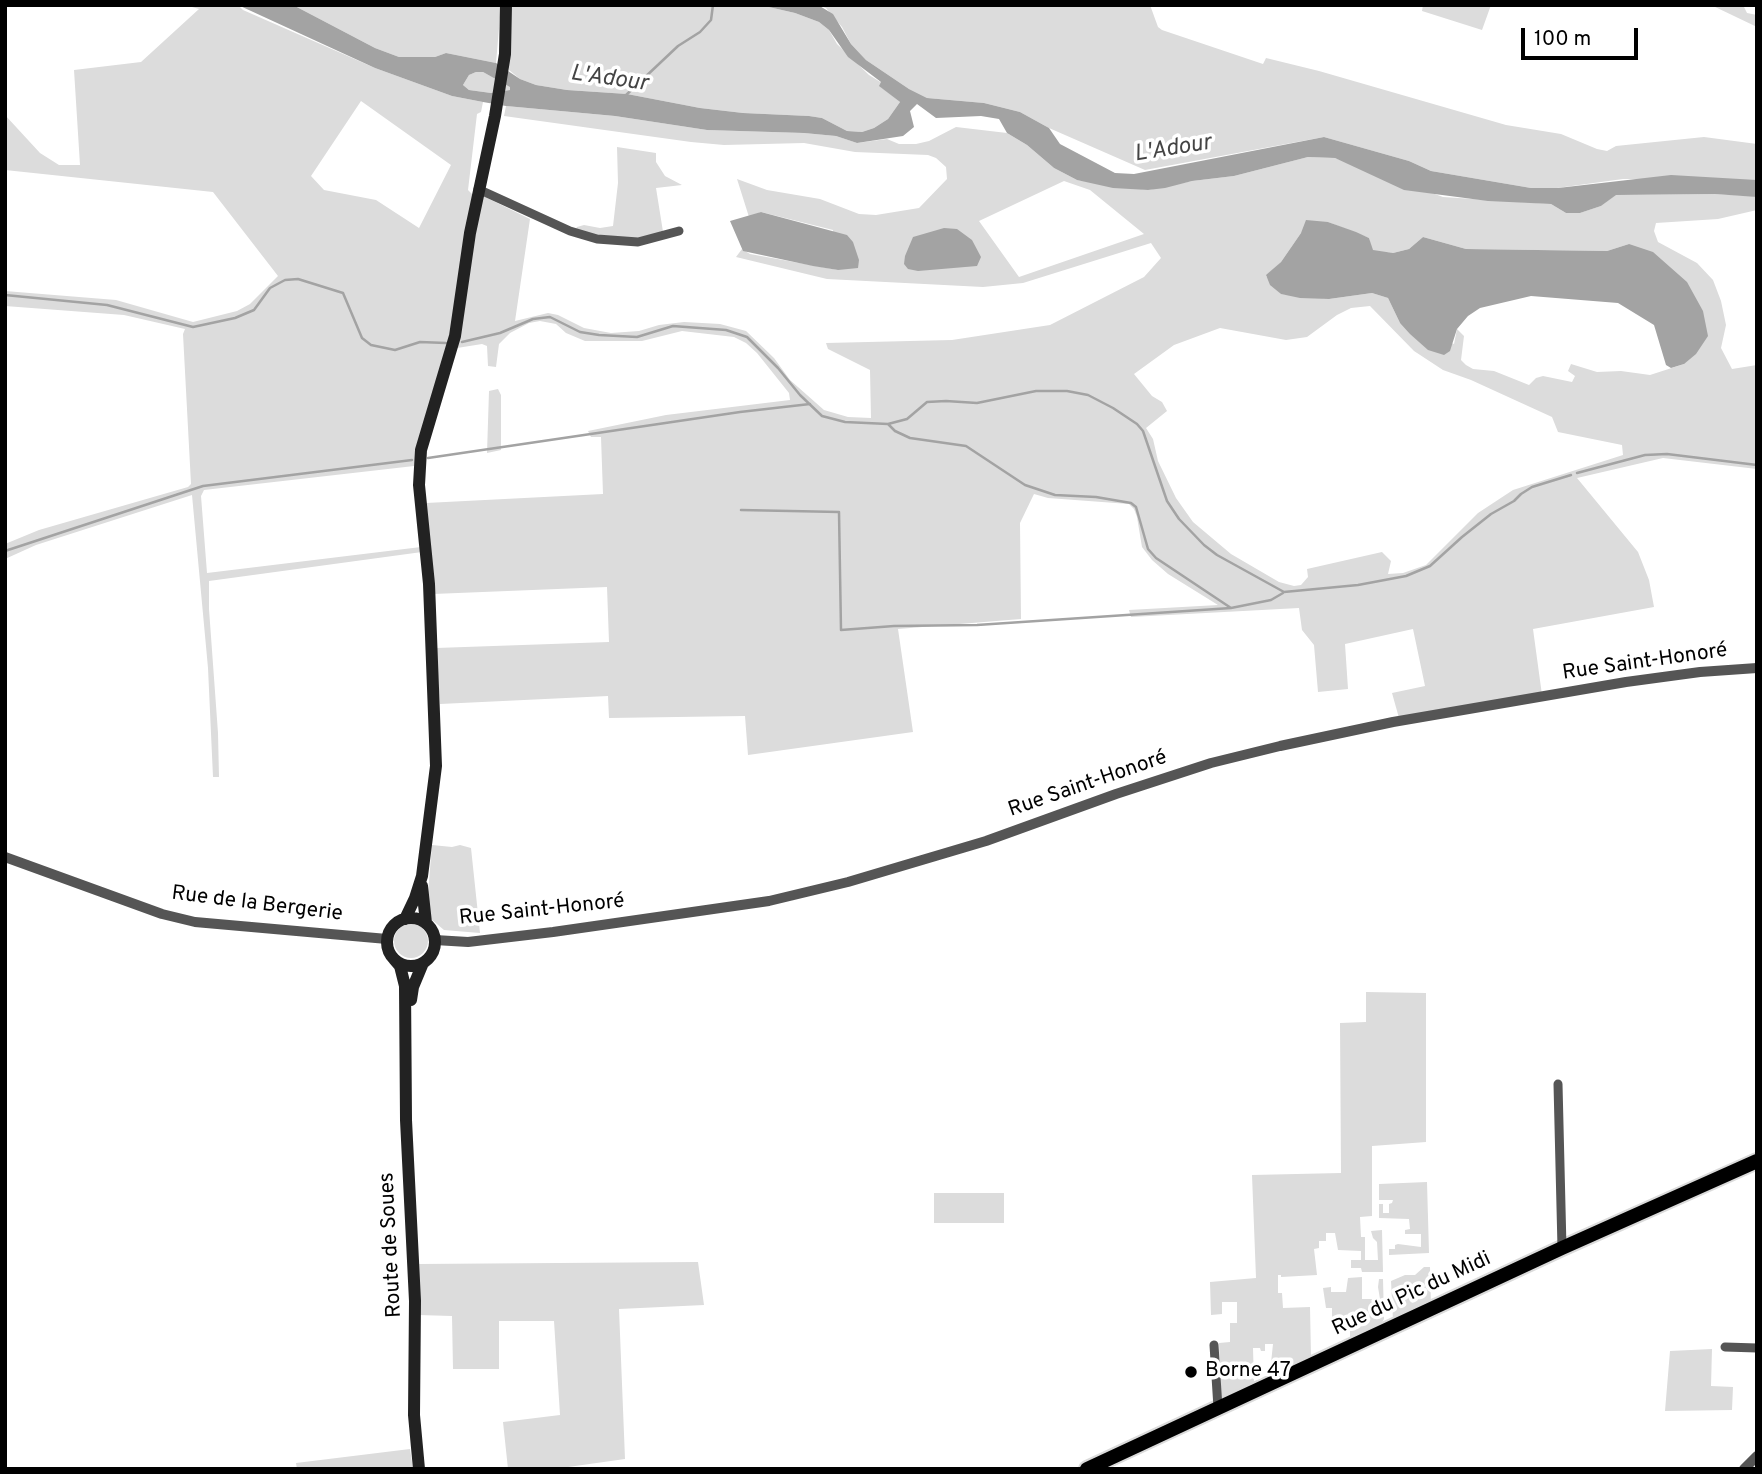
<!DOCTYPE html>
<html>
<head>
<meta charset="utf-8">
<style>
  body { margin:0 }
  #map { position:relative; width:1762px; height:1474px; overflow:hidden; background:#fff; font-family:Overpass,sans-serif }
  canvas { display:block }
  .frame { position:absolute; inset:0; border:7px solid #000; pointer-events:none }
  .scale { position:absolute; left:1521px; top:28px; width:117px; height:32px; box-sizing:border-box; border:4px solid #000; border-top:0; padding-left:9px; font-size:21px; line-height:24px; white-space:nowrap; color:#000; -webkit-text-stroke:5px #fff; paint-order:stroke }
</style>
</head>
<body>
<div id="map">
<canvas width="1762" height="1474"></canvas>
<div class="frame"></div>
<div class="scale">100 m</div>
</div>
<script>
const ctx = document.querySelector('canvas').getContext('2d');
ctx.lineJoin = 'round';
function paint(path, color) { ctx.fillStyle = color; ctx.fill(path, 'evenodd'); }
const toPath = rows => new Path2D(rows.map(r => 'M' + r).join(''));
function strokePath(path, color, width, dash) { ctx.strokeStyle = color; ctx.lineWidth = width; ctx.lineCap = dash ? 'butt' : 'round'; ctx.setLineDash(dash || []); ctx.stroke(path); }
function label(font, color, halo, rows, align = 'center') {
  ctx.font = font + ' Overpass,sans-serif'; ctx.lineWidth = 7; ctx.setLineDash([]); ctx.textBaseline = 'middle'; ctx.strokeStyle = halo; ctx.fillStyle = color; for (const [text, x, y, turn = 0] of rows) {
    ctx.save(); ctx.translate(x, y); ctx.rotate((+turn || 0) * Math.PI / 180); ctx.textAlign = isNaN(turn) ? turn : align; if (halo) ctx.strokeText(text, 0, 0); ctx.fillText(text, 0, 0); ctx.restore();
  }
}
paint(toPath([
  [185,5,238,5,243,10,375,68,452,96,483,102,481,112,477,114,468,190,473,195,459,302,414,466,204,490,201,496,207,573,421,547,422,552,209,581,209,609,218,733,219,777,213,777,208,668,192,495,36,545,5,559,5,544,39,530,188,487,191,484,183,334,185,329,124,315,5,306,5,291,116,300,193,322,237,311,250,304,278,276,213,192,5,170,5,115,40,153,59,165,80,165,74,70,141,62,199,9],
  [361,101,451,165,419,228,376,200,324,190,311,176],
  [293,5,501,5,496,63,446,53,435,57,399,57,375,48],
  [511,5,760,5,795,13,819,22,829,30,837,44,869,75,882,83,880,86,900,102,888,119,874,128,862,132,847,131,822,118,809,116,743,113,700,108,627,94,567,90,536,85,520,79,509,70],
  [818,5,1150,5,1158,27,1162,30,1263,64,1266,58,1319,71,1506,125,1561,134,1597,149,1607,151,1616,146,1704,137,1757,144,1757,180,1623,179,1557,188,1531,188,1431,171,1409,161,1324,137,1145,170,1049,128,1020,112,984,103,927,98,909,89,866,60,851,44,842,27,826,8],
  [1423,5,1491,5,1482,30,1422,11],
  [1711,5,1743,5,1747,13,1757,15,1757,27],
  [476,72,483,72,511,87,510,90,491,93,469,90,463,85,469,75],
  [506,106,615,116,707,130,804,133,836,136,857,143,887,139,899,144,916,144,929,141,956,127,1007,133,1027,145,1054,168,1077,180,1148,190,1192,181,1234,176,1308,157,1335,158,1443,197,1551,204,1566,213,1580,213,1601,206,1615,195,1715,194,1752,196,1757,197,1757,210,1718,219,1656,223,1654,231,1658,242,1697,263,1713,280,1721,301,1726,325,1721,348,1732,369,1757,365,1757,469,1663,458,1577,478,1638,552,1649,580,1654,607,1533,629,1542,695,1399,718,1392,693,1425,686,1413,629,1345,644,1348,689,1318,692,1314,645,1302,630,1299,608,1131,617,1129,610,1218,605,1168,574,1152,560,1142,547,1137,517,1134,509,1129,504,1048,498,1034,494,1020,523,1021,619,898,629,913,732,748,755,745,716,609,718,608,696,440,704,436,648,609,642,607,587,433,594,426,503,603,494,601,437,591,437,588,431,666,415,790,400,789,393,757,353,746,343,734,337,682,331,642,341,585,341,566,333,556,324,540,321,529,323,510,333,499,344,496,367,488,366,487,346,482,344,457,348,481,195,530,219,515,321,548,313,558,315,584,328,611,333,639,331,659,325,684,322,720,324,746,331,774,358,790,380,824,410,848,417,871,418,870,370,828,349,826,343,952,340,1050,325,1144,277,1161,258,1151,243,1023,283,983,287,827,279,736,257,742,249,750,254,838,270,833,230,761,212,749,217,737,179,767,190,820,199,859,214,876,215,919,208,947,179,946,167,936,158,928,155,855,152,804,143,724,145,691,142,504,116],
  [1064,181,1090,190,1144,234,1019,277,979,221],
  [1328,222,1369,238,1372,251,1393,253,1409,249,1423,237,1466,249,1607,251,1629,244,1684,364,1650,375,1621,371,1597,372,1571,364,1568,371,1575,376,1572,382,1543,376,1536,378,1529,385,1494,371,1473,369,1466,365,1461,360,1464,336,1457,329,1454,344,1400,323,1388,298,1372,293,1329,299,1281,294,1266,276,1281,262,1301,233],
  [1370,306,1414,351,1443,370,1471,380,1552,417,1558,432,1622,445,1623,455,1513,490,1478,513,1426,565,1403,573,1388,574,1391,561,1382,552,1307,569,1308,577,1301,585,1294,586,1279,582,1231,554,1193,522,1176,498,1158,461,1153,439,1146,428,1167,411,1162,402,1152,396,1134,374,1174,345,1220,328,1286,340,1307,337,1337,315,1351,308],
  [617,147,656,153,656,162,665,176,682,185,656,188,664,238,650,243,573,235,577,227,584,225,600,228,613,226,618,183],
  [498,389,501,395,501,450,487,453,489,391],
  [432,845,452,847,460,845,471,848,480,933,444,930,431,919,428,893],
  '394 941a17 17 0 1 1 34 0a17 17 0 1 1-34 0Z',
  [1366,992,1426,993,1426,1142,1372,1146,1372,1216,1360,1217,1361,1237,1365,1237,1365,1260,1378,1260,1377,1242,1373,1238,1371,1231,1382,1230,1383,1272,1362,1272,1361,1268,1351,1268,1351,1260,1361,1260,1361,1251,1338,1250,1335,1233,1326,1233,1326,1241,1319,1241,1319,1248,1314,1249,1317,1275,1281,1277,1281,1275,1278,1275,1278,1293,1282,1293,1283,1308,1310,1307,1311,1357,1287,1368,1286,1363,1271,1363,1273,1344,1265,1344,1265,1351,1261,1351,1260,1348,1253,1348,1254,1384,1221,1399,1219,1343,1230,1342,1230,1323,1237,1323,1237,1302,1222,1302,1222,1314,1211,1315,1210,1282,1256,1278,1252,1175,1341,1173,1340,1023,1366,1022],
  [1427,1182,1429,1253,1389,1255,1389,1249,1395,1249,1395,1245,1398,1244,1421,1247,1421,1234,1405,1234,1405,1230,1410,1229,1409,1219,1379,1218,1379,1204,1383,1204,1383,1213,1389,1213,1389,1204,1392,1203,1393,1200,1379,1200,1379,1184],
  [934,1193,1004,1193,1004,1223,934,1223],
  [698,1262,704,1305,619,1309,625,1459,554,1469,508,1469,503,1422,560,1415,554,1321,499,1321,499,1369,453,1369,452,1316,418,1315,418,1264],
  [1424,1267,1430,1267,1431,1306,1393,1320,1391,1281,1405,1275,1415,1275],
  [1362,1277,1362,1299,1374,1299,1375,1311,1382,1311,1378,1287,1379,1279,1383,1279,1384,1319,1380,1326,1350,1339,1350,1318,1332,1319,1332,1308,1326,1308,1323,1288,1331,1287,1331,1292,1346,1292,1348,1278],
  [1712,1349,1711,1386,1733,1387,1732,1410,1665,1411,1670,1351],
  [410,1449,413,1469,297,1469,296,1463]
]), '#dcdcdc');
paint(toPath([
  [238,5,293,5,375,48,399,57,435,57,446,53,496,63,520,79,536,85,567,90,627,94,700,108,743,113,809,116,822,118,847,131,862,132,874,128,888,119,900,102,879,86,881,82,848,57,829,30,819,22,795,13,760,5,818,5,833,14,851,44,866,60,909,89,927,98,984,103,1020,112,1049,128,1060,144,1115,173,1134,174,1324,137,1409,161,1431,171,1531,188,1558,188,1671,175,1757,180,1757,197,1715,194,1616,195,1601,206,1580,213,1566,213,1551,204,1488,201,1404,190,1335,158,1308,157,1234,176,1192,181,1165,188,1148,190,1113,188,1077,180,1054,168,1027,145,1007,133,999,119,981,116,936,118,917,104,910,111,914,127,903,136,857,143,836,136,804,133,707,130,615,116,506,106,483,102,452,96,375,68],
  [476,72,483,72,510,87,510,90,491,93,469,90,463,85,469,75],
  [761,212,847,235,853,242,859,260,858,268,838,270,813,266,743,251,730,221],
  [1306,220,1328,222,1356,232,1369,238,1373,250,1393,253,1409,249,1423,237,1466,249,1607,251,1629,244,1653,252,1687,282,1703,311,1708,336,1696,354,1684,364,1671,368,1666,365,1654,325,1618,303,1531,296,1480,308,1468,316,1457,329,1450,351,1444,355,1428,350,1410,334,1400,323,1388,298,1372,293,1329,299,1300,298,1281,294,1270,285,1266,275,1281,262,1301,233],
  [944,228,957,229,972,240,981,257,977,266,918,271,908,269,904,264,905,256,913,237]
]), '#a3a3a3');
strokePath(toPath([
  [625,96,678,46,700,32,711,20,713,5],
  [5,295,107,305,193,327,235,318,254,310,270,288,285,280,298,279,343,293,362,338,371,345,395,350,420,342,446,343],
  [462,342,500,333,533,319,550,317,580,332,599,335,637,337,673,326,726,330,747,337,778,368,800,395,822,416,845,422,888,424,907,419,927,402,946,401,977,403,1036,391,1067,391,1088,395,1113,408,1137,424,1143,431,1167,501,1179,519,1204,545,1217,555,1284,592,1358,585,1406,576,1430,566,1462,537,1491,514,1514,501,1521,494,1532,487,1571,475],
  [888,424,895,431,910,438,966,446,1025,485,1055,495,1096,497,1131,503,1136,507,1148,549,1156,558,1231,608,1271,600,1283,593],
  [428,458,740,412,810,404],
  [1577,473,1645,455,1667,454,1757,465],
  [741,510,839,512,841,630,894,626,977,625,1231,608],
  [5,551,203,486,412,460]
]), '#a3a3a3', 2.5);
const primary = toPath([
  [1087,1469,1562,1248,1757,1161]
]);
strokePath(primary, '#dbdbdb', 18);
strokePath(toPath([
  [478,189,570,231,597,239,638,242,679,231],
  [1558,1084,1562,1248],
  [1214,1345,1218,1408],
  [1725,1347,1757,1348]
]), '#555', 9);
strokePath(toPath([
  [5,857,162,914,195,922,387,939],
  [435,940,468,942,553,932,769,901,848,882,986,841,1116,794,1211,763,1280,746,1393,722,1626,682,1700,672,1757,668],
  [1744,1469,1757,1456]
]), '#555', 10);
strokePath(toPath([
  [422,886,426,923],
  '387 942a24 24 0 1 1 48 0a24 24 0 1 1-48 0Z',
  [405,919,415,898,422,876,436,766,429,584,419,485,421,450,455,336,470,233,495,116,505,54,506,5],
  [394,959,400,966,405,986,406,1120,415,1301,414,1415,419,1469],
  [411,1000,413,987,423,963]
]), '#222', 12);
strokePath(primary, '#000', 14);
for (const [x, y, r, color] of [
  [1191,1372,7,"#000"]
]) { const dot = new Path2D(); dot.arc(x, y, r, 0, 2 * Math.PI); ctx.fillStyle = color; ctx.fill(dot); strokePath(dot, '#fff', 2.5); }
label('21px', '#000', '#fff', [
  ["Rue Saint-Honoré",1645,663,-8],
  ["Rue Saint-Honoré",1088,785,-19],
  ["Rue de la Bergerie",257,905,7],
  ["Rue Saint-Honoré",542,911,-6],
  ["Route de Soues",392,1245,-93],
  ["Rue du Pic du Midi",1412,1295,-25]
]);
label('21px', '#000', '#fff', [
  ["Borne 47",1205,1372]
], 'left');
label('italic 23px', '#444', '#fff', [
  ["L'Adour",609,80,8],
  ["L'Adour",1173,150,-9]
]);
</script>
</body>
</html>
